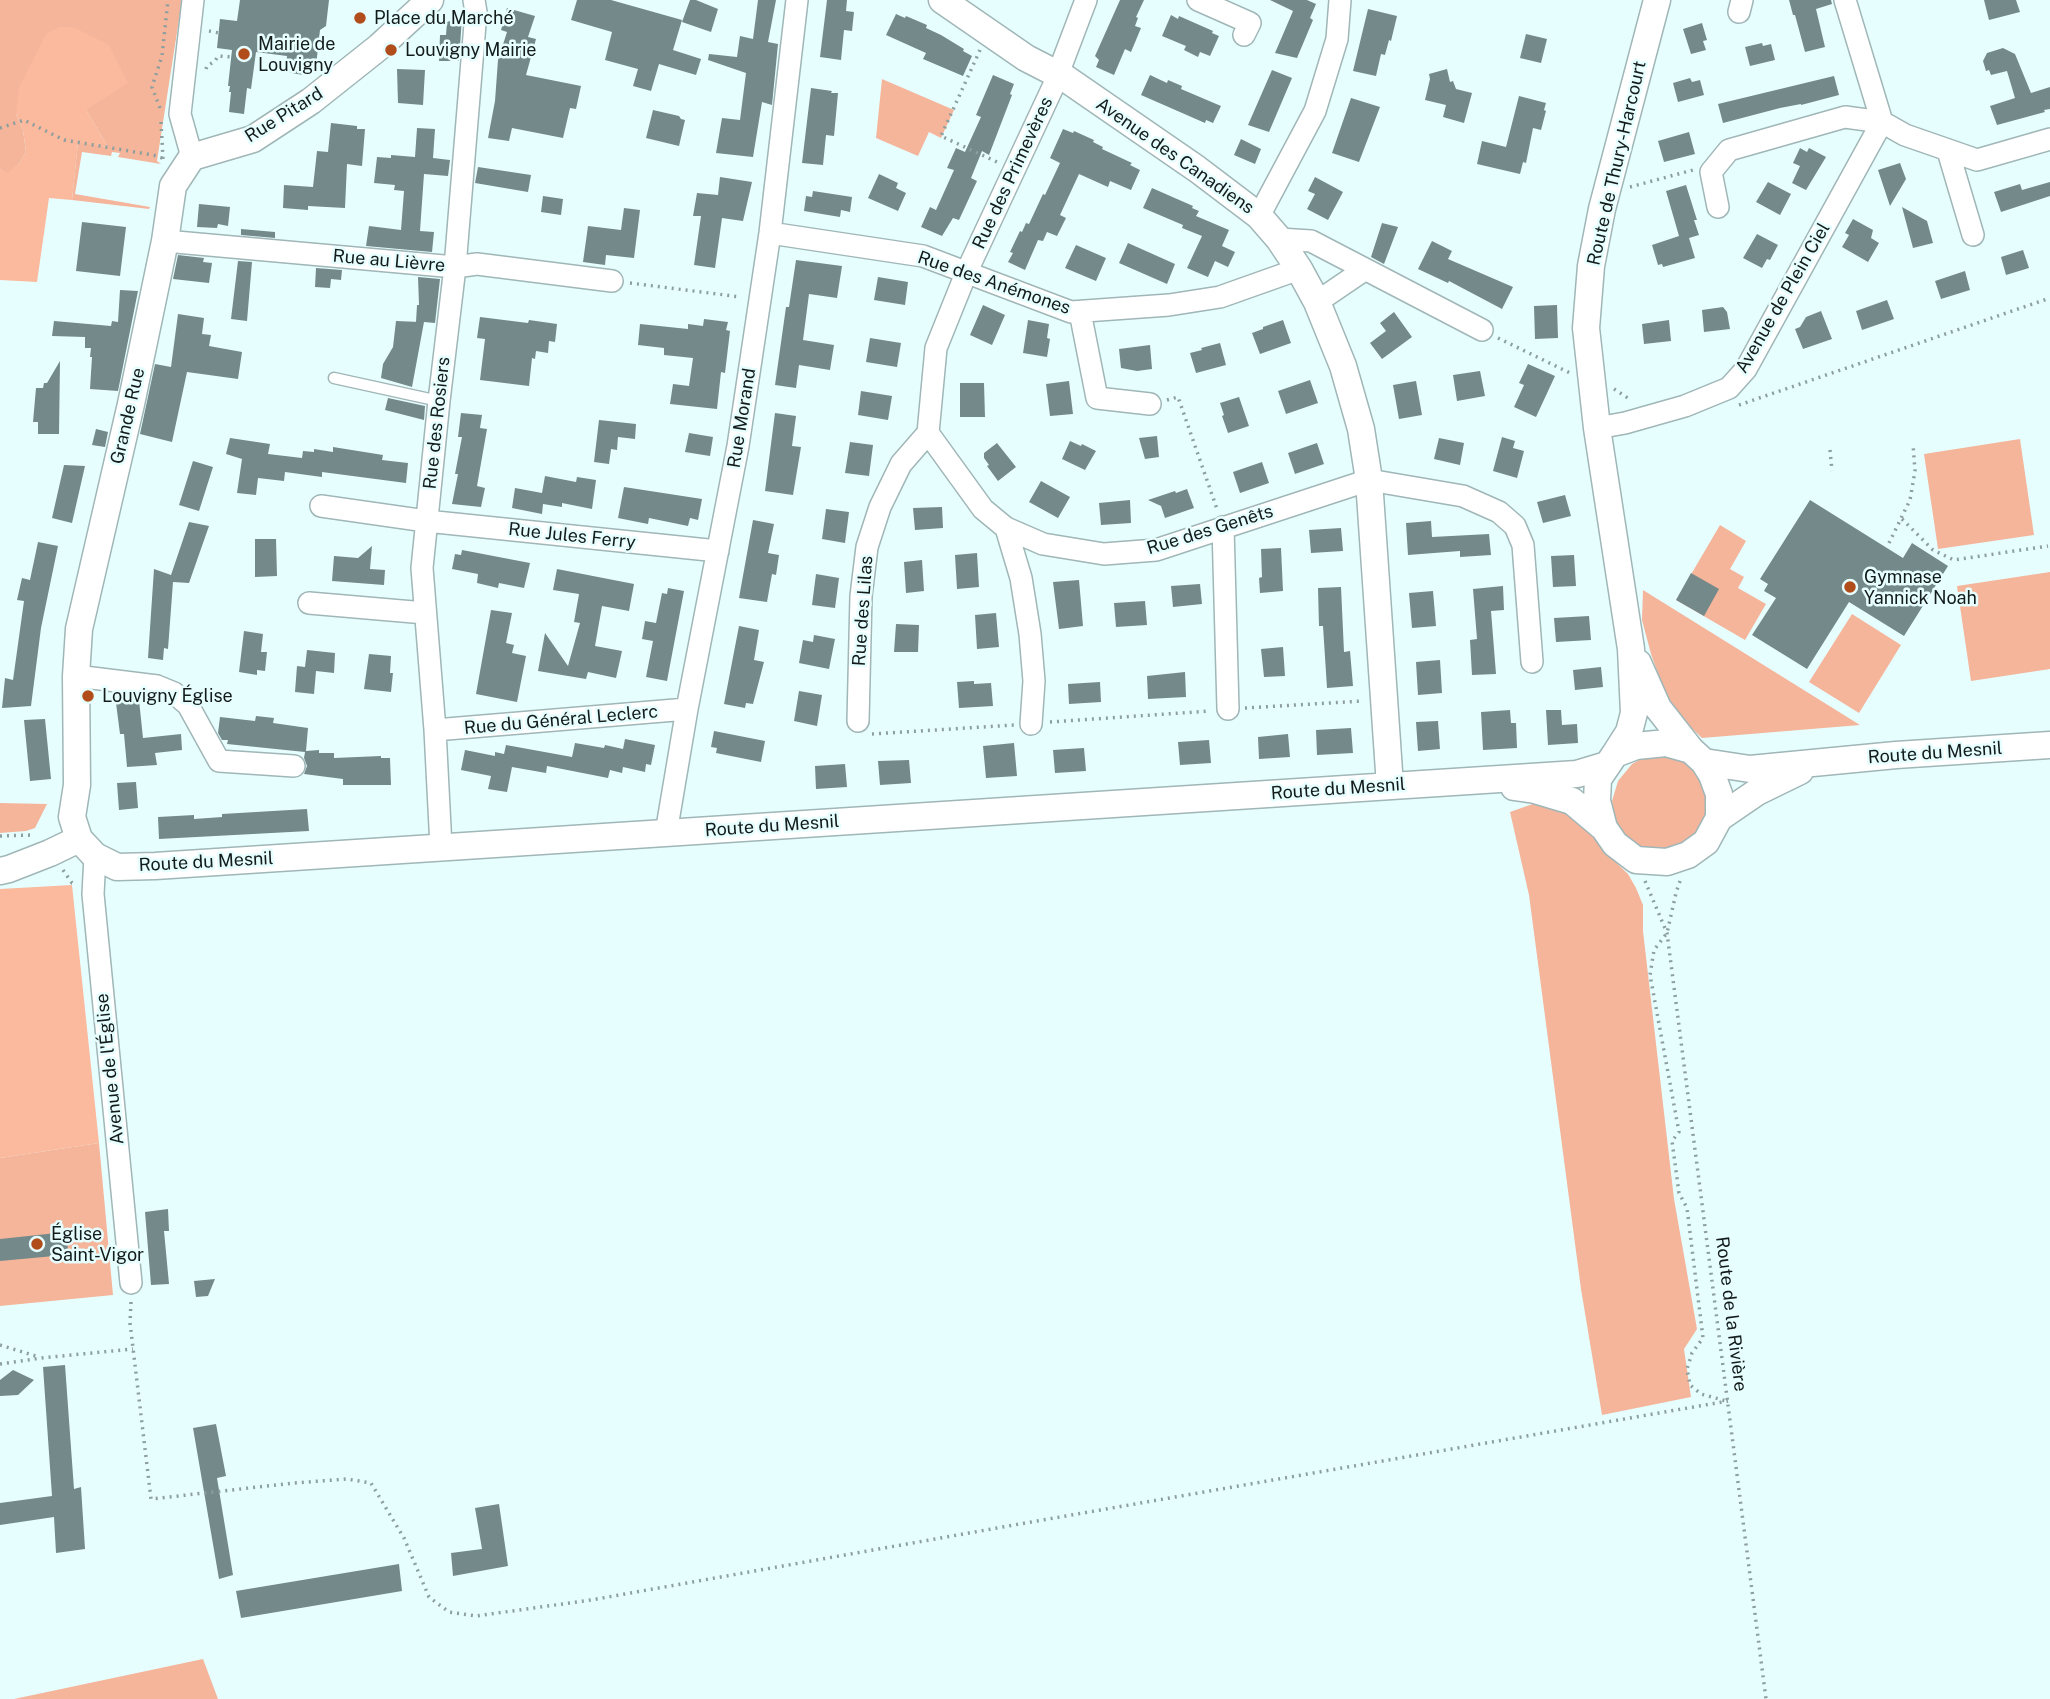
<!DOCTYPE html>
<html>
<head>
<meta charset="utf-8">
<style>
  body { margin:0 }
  canvas { display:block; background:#e7feff }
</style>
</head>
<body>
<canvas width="2050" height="1699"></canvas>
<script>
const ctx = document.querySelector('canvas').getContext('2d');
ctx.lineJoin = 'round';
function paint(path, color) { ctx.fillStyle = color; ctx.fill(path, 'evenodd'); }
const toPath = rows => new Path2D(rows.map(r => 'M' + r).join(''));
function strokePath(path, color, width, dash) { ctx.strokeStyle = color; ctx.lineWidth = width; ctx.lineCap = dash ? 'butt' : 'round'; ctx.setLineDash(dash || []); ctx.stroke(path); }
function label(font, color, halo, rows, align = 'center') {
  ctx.font = font + ' "Public Sans",sans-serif'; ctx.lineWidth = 5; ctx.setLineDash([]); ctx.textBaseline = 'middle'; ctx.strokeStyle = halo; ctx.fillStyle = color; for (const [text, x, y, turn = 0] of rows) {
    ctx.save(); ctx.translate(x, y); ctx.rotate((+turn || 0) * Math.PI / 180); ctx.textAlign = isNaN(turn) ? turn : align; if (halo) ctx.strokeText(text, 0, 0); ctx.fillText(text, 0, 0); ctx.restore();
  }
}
paint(toPath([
  [0,0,182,0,157,161,161,164,118,157,120,153,112,152,111,156,82,152,75,194,150,207,149,209,72,200,78,142,108,147,86,110,16,114,23,130,26,152,19,164,7,174,0,169],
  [882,79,954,110,941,138,929,132,918,156,876,138],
  [2020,439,2034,535,1938,549,1924,454],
  [1720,525,1746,541,1730,569,1744,577,1738,588,1766,604,1745,640,1676,600],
  [2050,572,2050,669,1971,681,1957,586],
  [1643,590,1860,725,1702,738,1681,718,1664,690,1651,654,1642,620],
  [1852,614,1901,645,1859,713,1809,682],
  [1663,754,1684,760,1701,774,1710,806,1697,835,1669,851,1648,850,1629,840,1616,822,1612,801,1618,781,1632,764,1641,759],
  [1541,801,1567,809,1586,823,1601,848,1628,874,1636,888,1643,905,1643,931,1674,1199,1697,1329,1684,1349,1691,1397,1602,1415,1581,1289,1529,895,1510,812],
  [0,803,47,804,35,828,26,831,0,833],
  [99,1143,113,1295,0,1306,0,1158],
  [203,1659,218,1699,14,1699]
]), '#f4b59b');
paint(toPath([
  [59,27,73,27,109,45,128,83,86,110,108,147,78,143,72,200,49,198,37,282,0,280,0,169,7,173,19,164,26,152,23,130,16,114,19,87,46,34],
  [72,885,99,1143,0,1158,0,889]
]), '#fbb99d');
paint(toPath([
  [240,0,329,0,326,26,320,30,316,66,311,65,310,76,291,73,286,66,287,56,256,52,251,89,247,88,244,114,229,112,231,92,229,92,230,86,228,86,232,50,217,48,220,19,237,21],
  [577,0,611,0,682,20,673,50,701,59,696,75,659,64,651,91,633,86,638,69,605,60,612,32,571,20],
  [690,0,696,0,718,9,711,32,682,22],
  [758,0,776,0,768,42,778,44,772,105,762,102,753,157,716,153,722,118,740,120,746,73,708,60,709,54,737,57,740,36,753,39],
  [827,0,847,0,846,11,854,12,852,31,844,30,841,60,820,57],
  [1120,0,1144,0,1136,17,1138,18,1135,26,1141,28,1131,52,1125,49,1114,75,1096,67,1099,60,1095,56],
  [1270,0,1307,0,1316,4,1310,18,1313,20,1297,58,1275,53,1293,11],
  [1789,0,1831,0,1832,4,1816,9,1825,47,1805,52,1795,15,1793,15],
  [1984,0,2016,0,2020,12,1989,20],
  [507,8,535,16,528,37,536,39,526,75,581,86,576,109,570,108,563,138,512,128,509,141,488,138,495,101,498,60,507,32,501,30],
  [1368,9,1397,16,1391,41,1389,40,1385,55,1381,54,1376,76,1353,71],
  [896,14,905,18,906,16,927,25,926,28,941,35,964,49,963,51,972,56,963,76,923,59,926,53,886,35],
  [1171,15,1178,19,1179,16,1213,31,1212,33,1219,36,1210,56,1200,52,1198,57,1184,50,1186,46,1162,36],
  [462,17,459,61,439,61,440,35,446,35,447,22],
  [1702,23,1707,40,1703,41,1706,50,1691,54,1683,29],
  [1526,34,1547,39,1541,63,1520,58],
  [1762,43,1763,46,1771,44,1775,60,1750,66,1745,47],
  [2003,48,2015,54,2031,93,2050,87,2050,109,2044,110,2045,112,1997,125,1990,106,2015,98,2007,71,1991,75,1989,70,1986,71,1983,61,1987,53],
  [397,69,425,70,423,105,398,103],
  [1447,69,1450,82,1453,81,1456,89,1472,93,1464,123,1443,117,1446,105,1425,100,1430,79,1429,74],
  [1272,70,1292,78,1269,132,1248,125],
  [993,75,1014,84,1010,94,1012,95,989,155,982,151,971,178,977,181,959,220,953,218,942,236,921,227,930,207,936,210,954,170,947,168,956,148,965,152,981,117,976,115],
  [1150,75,1167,83,1168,80,1182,86,1181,89,1221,106,1213,123,1206,120,1205,123,1141,95],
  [1834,76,1839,95,1801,105,1801,104,1780,108,1723,123,1718,104],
  [1690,78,1692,82,1700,80,1704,95,1678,102,1673,83],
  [811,88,832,91,831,93,838,93,834,136,826,135,823,165,802,163],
  [1519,96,1546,103,1544,110,1546,111,1541,130,1533,128,1526,163,1523,162,1520,174,1477,164,1482,141,1506,147],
  [1351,98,1380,107,1359,162,1332,153],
  [653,110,679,116,681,119,685,120,679,146,646,138],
  [331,123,357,126,357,129,365,129,362,166,347,164,345,208,308,206,308,210,283,208,284,185,313,187,317,151,328,152],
  [417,128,435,129,433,158,450,160,448,176,424,174,420,231,434,232,432,252,366,246,369,226,401,230,404,191,394,190,395,185,374,183,377,157,391,158,391,155,415,157],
  [1063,129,1073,133,1074,131,1094,140,1093,142,1103,147,1102,149,1132,163,1130,165,1140,170,1131,190,1110,181,1108,187,1079,174,1060,215,1066,218,1057,236,1047,232,1043,241,1038,240,1025,270,1008,262,1013,253,1010,252,1020,231,1022,232,1026,223,1029,224,1043,194,1045,195,1060,163,1050,158],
  [1689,132,1695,154,1664,162,1658,141],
  [1241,139,1261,149,1255,164,1234,155],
  [1800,148,1807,152,1809,148,1826,157,1806,190,1792,183,1800,166,1793,163],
  [1900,163,1906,179,1890,206,1878,170],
  [478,167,531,175,528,192,475,183],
  [879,174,898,183,896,188,906,193,898,211,868,198],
  [720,177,752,182,743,221,722,218,715,268,694,265,701,216,693,216,697,193,718,195],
  [1315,177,1343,192,1328,220,1307,209,1315,194,1308,191],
  [1768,182,1791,194,1780,215,1756,202],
  [2050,182,2050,196,2001,212,1994,192,2020,184,2022,190],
  [1686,185,1697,220,1694,220,1699,235,1689,238,1695,258,1663,267,1662,264,1658,265,1652,245,1679,236,1666,191],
  [1152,188,1193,206,1192,208,1199,211,1196,216,1229,230,1222,246,1235,252,1228,267,1215,261,1208,277,1187,268,1202,236,1182,228,1183,225,1143,208],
  [813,191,852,197,850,212,841,210,840,217,804,211,806,196,812,197],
  [543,196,563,199,561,215,541,212],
  [199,204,230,207,228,226,218,224,217,228,197,227],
  [1902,207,1927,221,1933,243,1913,248],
  [624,208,640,210,634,258,606,255,605,265,583,262,588,226,621,230],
  [1853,219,1873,230,1871,238,1879,243,1868,262,1842,247,1849,235,1845,233],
  [82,222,126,227,120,276,76,271],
  [1382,223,1398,227,1384,264,1371,257],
  [241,229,275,232,275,238,241,235],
  [1757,234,1778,245,1770,260,1767,259,1762,268,1743,258],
  [1432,241,1452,251,1448,259,1513,287,1502,309,1449,281,1448,283,1418,269],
  [1128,243,1175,264,1167,284,1119,263],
  [1076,245,1106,258,1096,281,1065,268],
  [2023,250,2029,268,2006,275,2001,257],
  [178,255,204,258,203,262,212,263,209,283,173,279],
  [796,260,842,266,837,298,809,294,803,340,834,345,830,370,799,365,796,388,775,385,786,307,789,307],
  [238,261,252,262,247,321,231,319],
  [316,268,342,270,341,280,331,279,330,288,315,287],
  [1965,271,1970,290,1941,299,1935,281],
  [418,277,440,279,435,323,424,322,412,387,381,378,383,364,393,347,396,321,420,322,416,322,417,305,419,305],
  [878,277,908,282,905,305,874,300],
  [120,290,138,291,118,391,90,389,92,357,90,357,91,348,85,348,85,337,52,336,54,321,111,326,112,321,118,322],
  [1887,300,1894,319,1862,330,1856,311],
  [983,305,1005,315,992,345,970,335],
  [1557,305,1558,338,1535,339,1534,306],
  [1723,307,1727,312,1730,329,1704,332,1702,310],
  [1821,311,1832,339,1803,349,1795,329,1800,327,1806,317],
  [1394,312,1412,337,1382,359,1370,343,1386,331,1380,323],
  [178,314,204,318,202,334,211,335,209,346,242,352,238,379,187,372,172,442,140,434,155,364,171,367],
  [480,317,528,323,529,320,557,324,555,342,549,341,548,353,536,351,535,359,532,358,529,386,480,380,485,339,477,338],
  [704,319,728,322,726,330,730,331,725,373,721,372,717,409,670,404,673,384,689,386,693,358,664,355,664,348,638,345,640,324,688,329,688,324,703,326],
  [1028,320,1049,324,1047,338,1050,339,1047,357,1023,353],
  [1283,320,1291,343,1260,354,1252,333,1263,329,1263,327],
  [1669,320,1671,341,1644,344,1642,324],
  [870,338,901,343,897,367,866,362],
  [1220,343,1226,365,1196,373,1190,353,1202,350,1201,348],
  [1150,345,1152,369,1137,371,1121,368,1119,349],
  [60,361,59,434,38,434,38,422,33,422,36,388,43,388,44,383,47,383],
  [1528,364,1555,376,1536,417,1514,407,1524,385,1519,383],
  [1480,371,1485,396,1457,401,1453,375],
  [1310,380,1318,403,1286,414,1278,391],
  [1069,381,1073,414,1050,416,1046,384],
  [1416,381,1422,415,1399,419,1393,385],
  [960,383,984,383,985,417,960,417],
  [861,391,892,396,888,420,858,415],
  [1239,397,1249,426,1228,433,1222,416,1224,415,1220,403],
  [388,398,425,406,424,420,385,410],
  [461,413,482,415,480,428,487,429,477,486,485,488,481,507,452,504,458,474,455,474,462,437,458,437],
  [775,413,796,416,792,446,801,447,793,495,765,491],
  [599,420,636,424,635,439,618,437,617,450,611,449,609,464,594,462],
  [96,429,108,432,105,447,92,445],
  [689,433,713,437,710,456,685,452],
  [1157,436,1159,457,1145,459,1139,438],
  [1502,437,1515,441,1513,448,1524,451,1517,478,1493,471],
  [230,438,270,444,268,454,302,458,303,451,314,452,314,449,333,452,333,447,383,455,382,460,408,463,406,483,322,472,322,477,285,472,284,481,258,478,256,495,237,493,242,459,226,454],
  [1439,438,1464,443,1460,465,1434,459],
  [1070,441,1081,446,1082,444,1096,451,1085,470,1062,459],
  [850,442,873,445,869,476,845,473],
  [997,443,1016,467,998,481,987,466,989,465,984,458,984,453],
  [1317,443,1324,464,1295,474,1288,453],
  [193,461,213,467,199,511,179,505],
  [1262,462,1269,483,1240,493,1233,472],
  [64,465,85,466,72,523,52,518],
  [545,476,576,482,577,477,596,480,592,509,562,503,562,507,543,504,542,514,512,508,515,488,542,493],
  [1041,481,1070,497,1058,518,1029,502],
  [624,487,702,499,698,520,690,518,688,526,649,518,648,524,618,518],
  [1187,489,1194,508,1165,518,1161,506,1148,500,1175,491,1176,493],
  [1565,495,1571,516,1543,523,1537,502],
  [1130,500,1131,523,1101,525,1099,503],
  [1810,500,1903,558,1912,543,1948,566,1904,636,1849,602,1807,669,1752,635,1776,598,1764,591,1768,584,1760,579],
  [942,507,943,528,915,530,913,508],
  [826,509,849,512,845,543,822,539],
  [753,520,774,524,768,553,779,555,776,575,772,574,767,602,739,598],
  [1431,521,1432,537,1489,534,1491,555,1460,557,1460,551,1408,555,1406,523],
  [189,522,209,526,189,583,173,582,168,649,164,648,163,660,148,658,154,569,171,575],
  [1341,528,1343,551,1311,553,1309,530],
  [255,539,276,539,277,576,255,577],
  [38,542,58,546,41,628,31,706,2,708,5,678,13,680,24,601,17,600,22,578,30,580],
  [372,546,370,569,385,570,384,585,332,581,334,556,358,558],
  [1281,548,1283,591,1260,593,1259,578,1262,577,1261,549],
  [462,550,530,563,524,588,499,583,498,588,477,583,478,574,452,569,455,554,461,555],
  [977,553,979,587,957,589,955,555],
  [1574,555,1576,586,1553,587,1551,556],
  [922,560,924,591,906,593,904,562],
  [557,569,634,584,629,611,602,606,595,646,622,651,616,678,588,672,586,679,538,671,545,633,568,666,580,623,574,622,579,594,553,590],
  [1691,573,1719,589,1704,616,1676,600],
  [816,574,839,578,835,608,812,605],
  [1079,580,1083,626,1059,629,1053,582],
  [1200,584,1202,604,1173,607,1171,586],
  [1503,586,1504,610,1491,611,1496,674,1472,675,1470,640,1477,639,1473,589],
  [1341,587,1344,652,1350,651,1353,686,1327,688,1323,626,1319,626,1318,588],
  [668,588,684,591,667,681,646,677,653,641,642,639,645,621,656,623,662,593,667,594],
  [1433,591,1436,626,1412,628,1409,593],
  [1145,601,1147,625,1116,627,1114,603],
  [491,610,512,613,506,643,514,645,512,653,526,656,517,702,476,694],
  [996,613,999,647,977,649,975,615],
  [1589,616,1591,640,1556,642,1554,618],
  [896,624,919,625,918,652,894,652],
  [739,626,759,630,754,660,764,662,753,704,746,703,745,708,724,704],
  [244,631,263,634,261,652,267,652,265,671,257,670,257,675,239,672],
  [814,635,835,639,829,669,799,663,803,640,813,642],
  [1283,647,1285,676,1264,677,1261,649],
  [307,650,335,653,334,673,316,671,314,694,295,692,297,666,305,667],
  [369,654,391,656,390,673,393,673,391,692,364,689],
  [1440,660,1442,693,1418,695,1416,662],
  [1601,667,1603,687,1575,690,1573,670],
  [1185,672,1186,697,1148,699,1147,676],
  [974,681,974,684,991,683,993,706,959,708,957,682],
  [1100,682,1101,702,1069,704,1068,684],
  [799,691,822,695,817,726,794,721],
  [139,700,143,738,181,734,182,750,155,753,157,765,127,767,124,734,120,734,116,703],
  [1510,710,1511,723,1516,723,1517,748,1483,750,1481,712],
  [1546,710,1561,710,1562,725,1577,724,1578,743,1548,745],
  [256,716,274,718,273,723,308,728,306,751,319,750,319,753,334,753,334,758,381,756,381,758,390,758,391,785,343,785,343,779,304,774,307,766,304,758,305,752,227,744,228,740,222,740,218,733,220,717,255,721],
  [45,719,51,779,30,781,24,720],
  [1438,721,1440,749,1418,751,1416,722],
  [1351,728,1353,753,1317,755,1316,730],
  [714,731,765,741,761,762,716,753,717,748,711,747],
  [1288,734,1290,757,1259,759,1258,737],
  [625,739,655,745,651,765,646,764,645,772,623,767,622,773,610,770,608,778,547,766,546,773,512,767,507,792,488,789,491,776,461,770,465,750,495,756,495,752,504,754,506,745,572,757,575,743,604,748,605,745,623,749],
  [1209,740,1211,763,1180,765,1178,742],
  [1014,743,1017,776,986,778,983,746],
  [1084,748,1086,771,1055,773,1053,750],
  [909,760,911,783,880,785,878,761],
  [845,764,847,787,816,789,815,766],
  [136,782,138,808,119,810,117,783],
  [307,809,309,831,159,839,158,817,194,815,194,819,222,817,222,814],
  [168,1209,169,1231,164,1231,169,1284,151,1285,145,1212],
  [66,1232,68,1250,64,1250,65,1255,0,1261,0,1239],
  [215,1279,208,1296,196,1297,194,1281],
  [65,1365,74,1489,81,1487,85,1549,56,1553,54,1517,0,1525,0,1503,52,1496,43,1367],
  [13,1370,34,1380,18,1395,0,1396,0,1380],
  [216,1424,226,1476,217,1478,233,1575,219,1579,193,1428],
  [499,1504,508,1566,453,1576,451,1553,482,1549,475,1508],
  [399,1564,402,1591,241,1618,236,1591]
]), '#74898a');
const service = toPath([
  [334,378,439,401]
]);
const minor = toPath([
  [1198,0,1250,23,1244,35],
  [1845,0,1882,122],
  [1739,12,1742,0],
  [1948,151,1973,235],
  [192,157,180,114,193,0],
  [1718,207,1711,172,1729,150,1845,117,1882,122,1905,135,1977,160,2050,139],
  [1259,216,1315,111,1337,39,1340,0],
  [770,233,923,256,1071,312,1169,305,1220,297,1299,269],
  [1279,239,1311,241,1482,330],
  [165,241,455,267,477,264,612,281],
  [1317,302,1364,270],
  [1080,312,1097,398,1150,404],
  [1597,428,1625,423,1685,406,1729,388,1746,369,1882,122],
  [928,433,983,509,1006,528,1043,544,1104,554,1156,550,1369,480,1463,496,1499,512,1515,526,1523,545,1532,662],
  [321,506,426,521,718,551],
  [1223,527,1228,709],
  [1006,528,1021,578,1030,634,1034,681,1031,724],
  [309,603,425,613],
  [76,676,157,686,174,693,188,705,219,761,294,766],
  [858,721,861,596,867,547,880,507,901,464,928,433,936,348,967,271,1053,87,1086,0],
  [435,730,687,709],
  [666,833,687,709,738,446,770,233,797,0],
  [441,847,435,730,422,568,439,401,455,267,476,12,474,0],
  [95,856,93,894,131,1283]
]);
const tertiary = toPath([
  [430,0,379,47,311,101,253,139,192,157,173,186,165,241,131,404,79,629,76,676,77,785,72,817,79,839,95,856,117,867,155,866,1577,774,1607,765],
  [942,0,1026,58,1065,78,1197,169,1259,216,1279,239,1299,269,1317,302,1343,366,1361,429,1369,480,1390,786],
  [1638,663,1658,708,1691,750],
  [1666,743,1691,750,1704,762,1712,775,1719,794,1719,818,1706,842,1688,855,1667,862,1636,860,1615,844,1604,828,1597,801,1598,779,1615,754,1636,746,1666,743],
  [1615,754,1629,732,1634,713,1631,649,1597,428,1586,328,1591,266,1602,209,1657,0],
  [1704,762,1750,769,1896,755,2050,745],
  [1514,787,1535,790,1572,801,1604,828],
  [1719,818,1757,792,1800,771],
  [0,871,9,869,50,853,79,839]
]);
strokePath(service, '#a0b6b7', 13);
strokePath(minor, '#a0b6b7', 24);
strokePath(tertiary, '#a0b6b7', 29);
strokePath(toPath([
  [209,31,219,33],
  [980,50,941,136,997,162],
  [206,69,207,66,215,61,218,56,232,57],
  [160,108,152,87,162,56,168,0],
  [161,122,163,159],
  [0,128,24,120,64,140,153,155,165,159],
  [1630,187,1693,170],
  [630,283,741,297],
  [1498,338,1570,373],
  [1614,389,1631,400],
  [1167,400,1178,397,1217,509],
  [1739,405,2050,298],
  [1830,450,1832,471],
  [1902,519,1933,550,1954,560,2048,546],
  [1889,543,1910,500,1915,471,1913,444],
  [1245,708,1363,701],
  [1050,722,1210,711],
  [872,734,1014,725],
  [0,836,33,835],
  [63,870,72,883,76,884],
  [1645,881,1667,933,1766,1699],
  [1680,881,1676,893,1667,933,1654,950,1650,975,1679,1132,1672,1141,1679,1193,1687,1208,1703,1338,1692,1353,1687,1369,1690,1385,1701,1394,1726,1401],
  [131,1302,130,1323,151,1499,294,1483,347,1479,371,1483,404,1538,429,1597,449,1612,476,1616,591,1600,1014,1525,1728,1401],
  [0,1345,39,1357],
  [0,1364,41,1358,133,1349]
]), '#8d9e9e', 3.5, [2, 5]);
strokePath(service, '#fff', 10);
strokePath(minor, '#fff', 21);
strokePath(tertiary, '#fff', 26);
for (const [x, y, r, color] of [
  [360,18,7,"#b14d1a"],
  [391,50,7,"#b14d1a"],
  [244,54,7,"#b14d1a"],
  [1850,587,7,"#b14d1a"],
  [88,696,7,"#b14d1a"],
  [37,1244,7,"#b14d1a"]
]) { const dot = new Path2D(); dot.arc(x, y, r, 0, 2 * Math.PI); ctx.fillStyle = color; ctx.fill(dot); strokePath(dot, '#e7feff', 2.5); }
label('18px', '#131b1b', '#e7feff', [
  ["Place du Marché",374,18],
  ["Mairie de",258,44],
  ["Louvigny",258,65],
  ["Louvigny Mairie",405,50],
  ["Gymnase",1864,577],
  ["Yannick Noah",1864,598],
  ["Louvigny Église",102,696],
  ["Église",51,1234],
  ["Saint-Vigor",51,1255]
], 'left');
label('18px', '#131b1b', '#e7feff', [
  ["Rue Pitard",284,115,-32],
  ["Avenue des Canadiens",1175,156,35],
  ["Route de Thury-Harcourt",1617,163,-77],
  ["Rue des Primevères",1013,173,-65],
  ["Rue au Lièvre",389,261,5],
  ["Rue des Anémones",994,283,19],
  ["Avenue de Plein Ciel",1783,298,-60],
  ["Grande Rue",128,416,-77],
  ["Rue Morand",742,418,-81],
  ["Rue des Rosiers",437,423,-84],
  ["Rue des Genêts",1210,530,-17],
  ["Rue Jules Ferry",572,536,6],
  ["Rue des Lilas",863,611,-86],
  ["Rue du Général Leclerc",561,720,-5],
  ["Route du Mesnil",1935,753,-4],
  ["Route du Mesnil",1338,789,-4],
  ["Route du Mesnil",772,826,-4],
  ["Route du Mesnil",206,862,-3],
  ["Avenue de l'Église",110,1069,-96],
  ["Route de la Rivière",1731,1314,83]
]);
</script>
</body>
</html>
